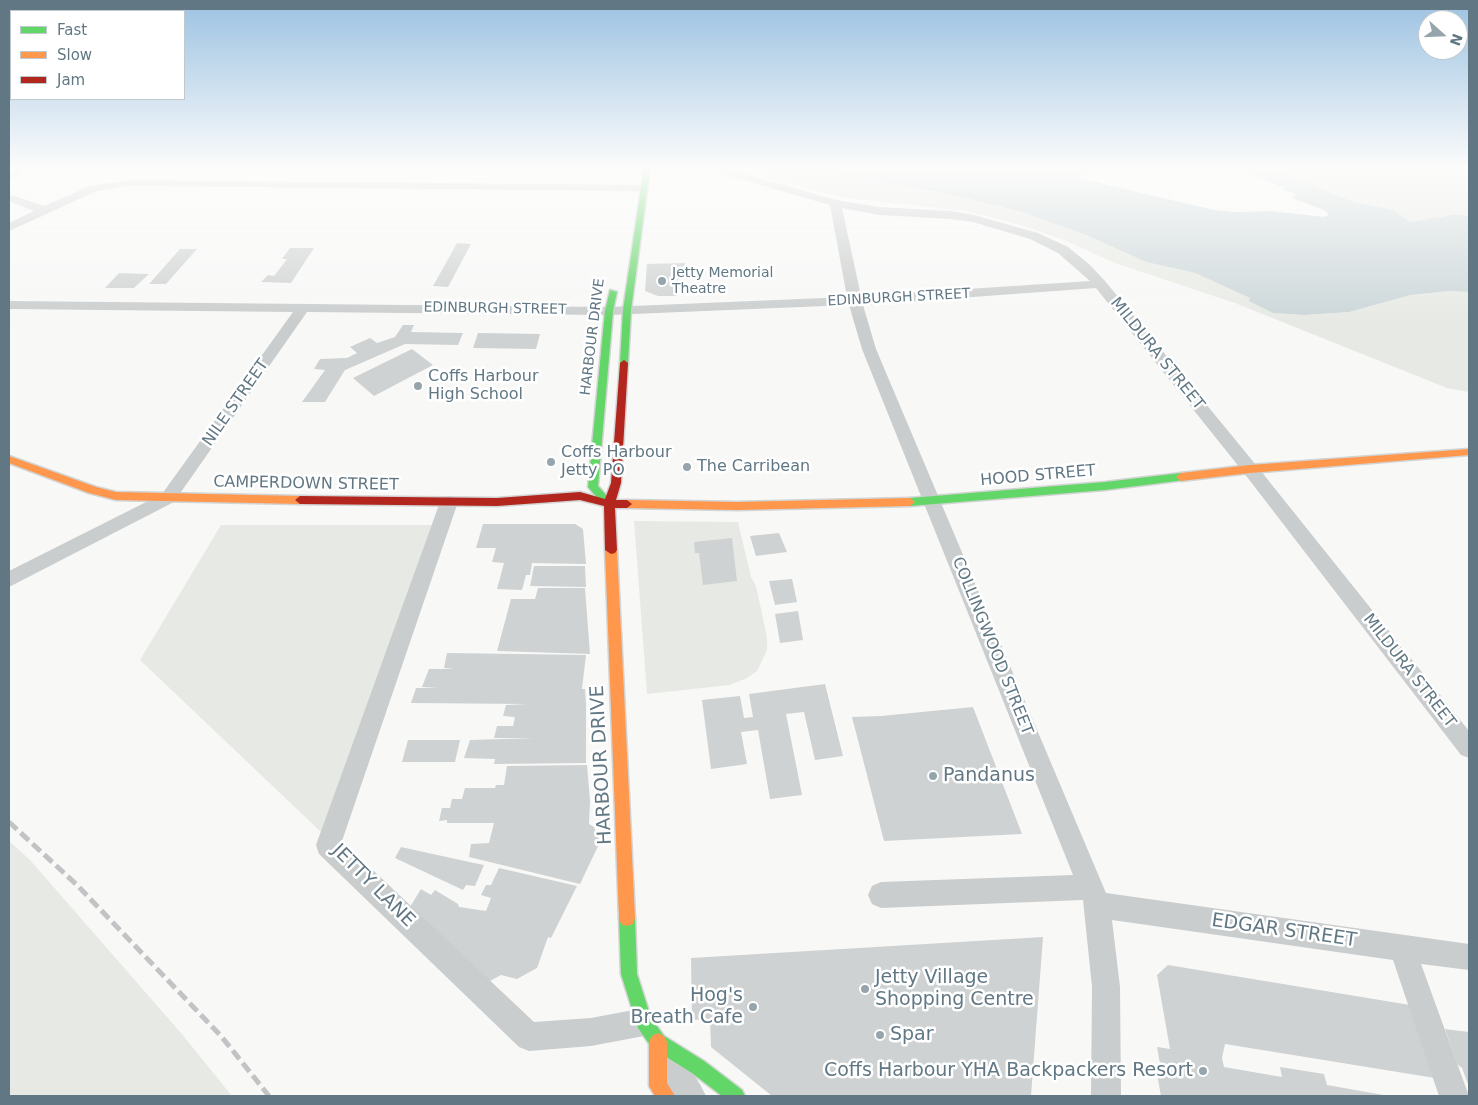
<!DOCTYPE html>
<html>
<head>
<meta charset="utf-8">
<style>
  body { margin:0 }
  #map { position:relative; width:1478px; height:1105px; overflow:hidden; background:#f8f8f7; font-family:"DejaVu Sans",sans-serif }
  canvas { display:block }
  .frame { position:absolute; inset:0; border:10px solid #617884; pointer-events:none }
  .legend { position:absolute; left:10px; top:10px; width:175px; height:90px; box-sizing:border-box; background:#fff; border:1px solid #c0c9ce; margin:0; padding:6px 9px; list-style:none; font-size:15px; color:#617884 }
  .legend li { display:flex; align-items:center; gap:10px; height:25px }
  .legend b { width:25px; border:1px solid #c0c9ce }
  .north { position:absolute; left:1418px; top:10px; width:50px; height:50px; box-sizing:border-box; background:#fff; border:1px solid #c0c9ce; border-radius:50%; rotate:110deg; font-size:14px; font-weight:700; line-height:20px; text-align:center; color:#617884 }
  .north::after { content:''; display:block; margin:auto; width:18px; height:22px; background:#96a5ac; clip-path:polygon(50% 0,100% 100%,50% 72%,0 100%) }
</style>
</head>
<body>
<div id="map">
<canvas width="1478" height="1105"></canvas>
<div class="frame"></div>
<ul class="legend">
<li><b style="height:6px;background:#63d668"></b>Fast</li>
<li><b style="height:6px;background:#ff974d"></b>Slow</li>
<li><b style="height:6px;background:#b3261e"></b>Jam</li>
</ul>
<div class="north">N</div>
</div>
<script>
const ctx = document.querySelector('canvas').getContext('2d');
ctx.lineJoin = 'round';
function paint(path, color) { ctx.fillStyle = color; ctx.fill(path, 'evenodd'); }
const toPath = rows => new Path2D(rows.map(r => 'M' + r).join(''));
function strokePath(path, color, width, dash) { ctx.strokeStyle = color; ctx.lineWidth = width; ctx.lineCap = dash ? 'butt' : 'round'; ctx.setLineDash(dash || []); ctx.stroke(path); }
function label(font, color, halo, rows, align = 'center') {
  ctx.font = font + ' "DejaVu Sans",sans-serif'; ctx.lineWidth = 5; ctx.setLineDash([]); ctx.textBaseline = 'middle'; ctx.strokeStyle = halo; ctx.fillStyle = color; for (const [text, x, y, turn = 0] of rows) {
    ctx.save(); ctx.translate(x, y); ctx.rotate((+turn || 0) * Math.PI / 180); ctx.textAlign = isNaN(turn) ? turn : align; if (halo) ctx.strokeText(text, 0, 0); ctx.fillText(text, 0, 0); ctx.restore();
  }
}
paint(toPath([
  [761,168,817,168,846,176,943,193,1019,211,1086,235,1146,262,1195,273,1250,298,1273,313,1304,315,1349,312,1411,295,1450,291,1469,292,1469,392,1447,388,1235,303,1115,263,1064,240,1024,226,967,211,846,198,765,178],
  [953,168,1046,168,1049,170,1043,172,1018,175],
  [1265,168,1469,168,1469,216,1458,214,1410,222,1393,210,1354,202],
  [634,521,738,522,751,577,756,586,767,637,767,650,757,671,747,678,730,685,647,694],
  [221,525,432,525,322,833,140,660],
  [9,841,30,860,181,1033,232,1096,9,1096]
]), '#e7eae4');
paint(toPath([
  [817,168,953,168,1018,175,1043,172,1049,170,1046,168,1112,168,1075,177,1214,210,1236,212,1271,211,1324,217,1329,215,1324,210,1292,198,1296,196,1294,193,1283,190,1284,188,1250,174,1222,168,1270,169,1354,202,1393,210,1410,222,1458,214,1469,216,1469,292,1450,291,1411,295,1349,312,1304,315,1273,313,1249,301,1250,298,1195,273,1146,262,1086,235,1019,211,943,193,846,176]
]), '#cbd6d8');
paint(toPath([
  [457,243,471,244,448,287,433,286],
  [290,248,314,248,291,283,261,282,268,275,274,276,287,259,282,259],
  [180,249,197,249,166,284,149,284],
  [685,263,685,271,679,271,677,296,658,296,645,291,647,264],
  [119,273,149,274,134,288,105,288],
  [403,325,414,325,411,332,463,333,458,345,405,344,345,370,325,402,302,402,325,370,314,369,320,359,347,358,357,353,350,347,370,338,377,343,395,337],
  [478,333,540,334,536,349,473,348],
  [412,349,433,365,374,396,353,378],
  [483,524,575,524,583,529,586,564,532,563,530,575,526,575,522,590,497,589,504,563,492,562,496,548,476,548],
  [779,533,787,552,756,556,750,536],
  [732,538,737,581,703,585,699,553,695,553,694,542],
  [534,566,585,566,586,587,530,586],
  [792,579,797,602,775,605,769,581],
  [538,588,585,588,590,654,497,651,511,599,535,599],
  [798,611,803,640,780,643,775,614],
  [447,653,586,655,582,689,585,689,586,704,586,763,494,764,495,759,464,758,470,740,535,738,494,738,497,726,513,726,515,717,503,716,506,705,528,704,411,703,416,688,438,688,422,687,429,669,454,669,444,668],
  [825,684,843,756,815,760,804,712,786,714,802,795,770,799,758,730,741,732,747,764,711,769,702,700,740,696,744,718,753,717,749,694],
  [973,707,1022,834,884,841,852,717,881,716],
  [408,740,460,740,455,762,402,762],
  [587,765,590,801,589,824,594,827,600,842,580,884,469,857,471,844,489,843,494,823,447,823,447,820,439,821,442,808,450,808,452,799,462,799,465,788,495,788,496,785,504,785,507,766],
  [401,847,474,863,484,865,475,886,466,885,463,890,395,858],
  [499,868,577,886,551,938,548,937,537,968,517,979,501,975,488,982,412,918,417,911,410,907,421,889,431,895,435,890,458,904,459,907,486,911,491,898,481,895,486,885,491,885],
  [1043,937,1031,1096,772,1096,711,1047,710,1019,692,1020,691,958],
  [1168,965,1416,1006,1441,1079,1225,1044,1222,1058,1224,1067,1282,1077,1280,1067,1324,1074,1327,1085,1389,1096,1161,1096,1157,1074,1162,1075,1157,1047,1170,1049,1157,975],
  [1445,1029,1469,1032,1469,1087,1462,1068,1457,1064]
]), '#cfd2d2');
const fast = toPath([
  [644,168,650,168,631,310,628,363,624,366,620,363,623,310,644,168],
  [610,290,617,292,613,311,598,486,614,504,609,508,605,507,588,487,605,311,610,290],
  [1181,473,1186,477,1185,480,1105,490,910,506,905,502,910,498,1105,482,1181,473],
  [627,910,633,912,635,918,637,974,651,1018,664,1036,704,1061,742,1090,745,1096,722,1096,692,1073,652,1048,638,1028,621,974,619,918,621,912,627,910]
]);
const slow = toPath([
  [1469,449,1469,455,1250,473,1181,481,1176,477,1181,473,1250,465,1469,449],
  [9,456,96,487,116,492,300,496,305,500,300,504,116,500,89,493,9,463,9,456],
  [910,498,915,502,910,506,737,510,627,508,622,504,627,500,737,502,910,498],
  [611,546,617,550,635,918,633,924,627,926,621,924,619,918,605,550,611,546],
  [658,1033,664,1036,667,1042,667,1083,675,1096,655,1096,649,1086,649,1042,652,1036,658,1033]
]);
const jam = toPath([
  [624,360,628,363,621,483,616,500,627,500,632,504,627,508,615,508,617,550,615,553,611,554,605,550,604,506,580,500,497,506,300,504,295,500,300,496,497,498,580,492,605,499,611,483,620,363,624,360]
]);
strokePath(fast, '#d3d5d5', 3);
strokePath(slow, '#d3d5d5', 3);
strokePath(jam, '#d3d5d5', 3);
paint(toPath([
  [18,168,33,168,9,180,9,173,18,168],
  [706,168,724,168,836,200,879,207,951,211,974,215,1038,233,1068,247,1089,264,1105,281,1256,465,1469,731,1469,758,1461,755,1244,473,1096,288,863,305,876,349,1106,893,1469,944,1469,970,1421,964,1469,1096,1439,1096,1393,960,1112,920,1120,987,1121,1096,1091,1096,1092,987,1083,900,881,908,872,904,868,895,872,886,881,882,1073,875,862,349,849,305,609,315,307,312,174,502,9,587,9,571,162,494,293,312,9,309,9,301,609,307,847,297,830,205,708,170,706,168],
  [842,208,879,215,951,219,973,222,1030,239,1058,253,1090,281,861,296,842,208],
  [128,180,643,185,649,188,643,191,128,186,97,191,9,231,9,223,34,211,9,201,9,194,44,206,90,186,128,180],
  [449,496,455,498,458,502,342,841,534,1022,591,1018,644,1008,654,1012,658,1022,654,1032,644,1036,591,1046,529,1051,519,1047,319,854,316,845,440,502,443,498,449,496],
  [668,1044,678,1048,701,1086,706,1096,674,1096,654,1058,658,1048,668,1044]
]), '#cacdcd');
paint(fast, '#63d668');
paint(slow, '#ff974d');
paint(jam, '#b3261e');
strokePath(toPath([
  [9,822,77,885,221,1036,269,1096]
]), '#c1c3c4', 5, [11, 5]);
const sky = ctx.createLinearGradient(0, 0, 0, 323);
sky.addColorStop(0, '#9cc2e2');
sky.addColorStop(0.52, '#fcfcfb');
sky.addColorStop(1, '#fcfcfb00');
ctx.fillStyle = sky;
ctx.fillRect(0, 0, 1478, 323);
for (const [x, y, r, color] of [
  [662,281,5,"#96a5ac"],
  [418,386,5,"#96a5ac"],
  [551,462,5,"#96a5ac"],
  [687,467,5,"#96a5ac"],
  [933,776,5,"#96a5ac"],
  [865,989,5,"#96a5ac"],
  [753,1007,5,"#96a5ac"],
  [880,1035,5,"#96a5ac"],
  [1203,1071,5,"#96a5ac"]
]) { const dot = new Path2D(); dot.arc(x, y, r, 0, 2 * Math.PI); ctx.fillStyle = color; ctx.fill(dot); strokePath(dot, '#fff', 2); }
label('14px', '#617884', '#fff', [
  ["Jetty Memorial",672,273],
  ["Theatre",672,289]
], 'left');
label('14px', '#617884', '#fff', [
  ["EDINBURGH STREET",899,298,-3],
  ["EDINBURGH STREET",495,309,1],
  ["HARBOUR DRIVE",593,337,-83]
]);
label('16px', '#617884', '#fff', [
  ["MILDURA STREET",1157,354,51],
  ["NILE STREET",236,403,-55],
  ["HOOD STREET",1038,476,-5],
  ["CAMPERDOWN STREET",306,484,1],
  ["COLLINGWOOD STREET",992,646,68],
  ["MILDURA STREET",1409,671,52]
]);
label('16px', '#617884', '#fff', [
  ["Coffs Harbour",428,377],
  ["High School",428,395],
  ["Coffs Harbour",561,453],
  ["Jetty PO",561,471],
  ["The Carribean",697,467]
], 'left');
label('19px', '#617884', '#fff', [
  ["HARBOUR DRIVE",602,765,-93],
  ["JETTY LANE",373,886,45],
  ["EDGAR STREET",1284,931,8]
]);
label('19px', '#617884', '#fff', [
  ["Pandanus",943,776],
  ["Jetty Village",875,978],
  ["Shopping Centre",875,1000],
  ["Hog's",743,996,"right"],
  ["Breath Cafe",743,1018,"right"],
  ["Spar",890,1035],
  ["Coffs Harbour YHA Backpackers Resort",1193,1071,"right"]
], 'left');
</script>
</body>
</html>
